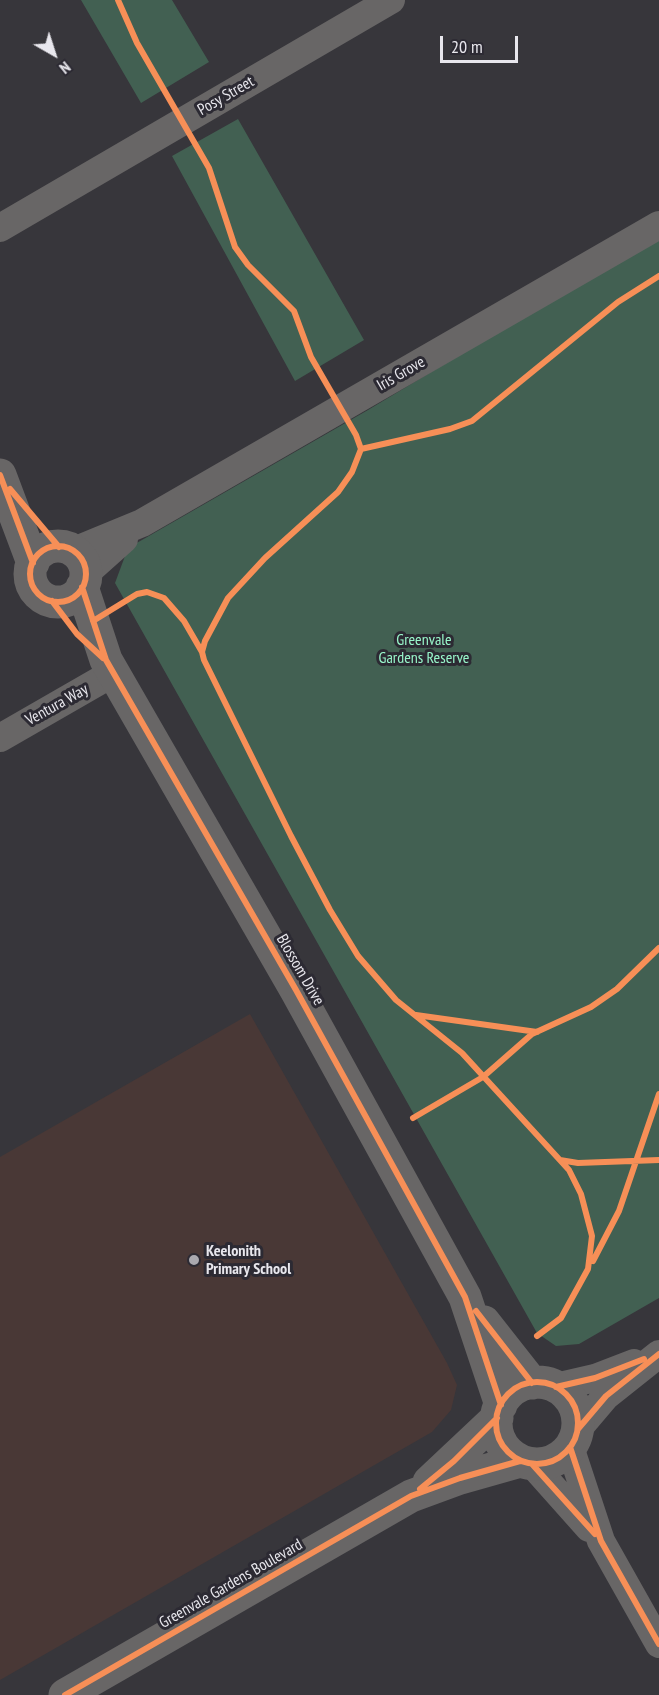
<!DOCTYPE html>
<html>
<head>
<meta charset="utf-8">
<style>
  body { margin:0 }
  #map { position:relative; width:659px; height:1695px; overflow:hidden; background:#37363b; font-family:"PT Sans Narrow",sans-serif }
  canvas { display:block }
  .north { position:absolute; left:24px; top:24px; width:60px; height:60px; -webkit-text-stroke:4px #2c2a33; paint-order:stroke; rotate:141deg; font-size:16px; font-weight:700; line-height:24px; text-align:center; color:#e8e7ed }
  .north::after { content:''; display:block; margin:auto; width:21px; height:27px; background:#e8e7ed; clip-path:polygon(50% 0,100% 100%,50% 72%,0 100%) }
  .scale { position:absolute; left:440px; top:36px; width:78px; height:27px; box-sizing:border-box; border:3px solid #e8e7ed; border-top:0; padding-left:8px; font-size:18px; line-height:21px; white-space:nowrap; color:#e8e7ed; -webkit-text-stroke:4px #2c2a33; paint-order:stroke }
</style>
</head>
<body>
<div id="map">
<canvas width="659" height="1695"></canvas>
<div class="north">N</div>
<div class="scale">20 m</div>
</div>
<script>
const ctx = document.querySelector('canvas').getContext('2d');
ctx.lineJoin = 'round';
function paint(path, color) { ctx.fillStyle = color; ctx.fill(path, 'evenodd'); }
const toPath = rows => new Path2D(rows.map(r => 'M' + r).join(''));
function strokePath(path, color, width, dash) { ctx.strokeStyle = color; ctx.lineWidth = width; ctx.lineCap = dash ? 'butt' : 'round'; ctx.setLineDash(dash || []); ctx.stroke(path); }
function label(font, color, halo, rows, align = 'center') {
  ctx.font = font + ' "PT Sans Narrow",sans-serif'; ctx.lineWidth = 6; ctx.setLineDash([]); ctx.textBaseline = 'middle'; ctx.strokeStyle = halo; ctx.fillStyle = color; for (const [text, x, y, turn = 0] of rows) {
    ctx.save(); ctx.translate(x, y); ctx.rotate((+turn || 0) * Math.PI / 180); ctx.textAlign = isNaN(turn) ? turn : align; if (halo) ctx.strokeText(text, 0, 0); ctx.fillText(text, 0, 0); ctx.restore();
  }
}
paint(toPath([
  [250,1014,447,1363,457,1385,451,1410,432,1432,0,1680,0,1157]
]), '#493836');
paint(toPath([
  [81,0,172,0,209,62,141,103],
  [238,119,364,340,295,381,172,156],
  [659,235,659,1298,579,1344,556,1346,537,1333,115,583,128,548,368,410]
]), '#426052');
strokePath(toPath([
  [0,228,391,0],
  [74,551,142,523,659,225],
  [86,573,124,539],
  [0,738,113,673],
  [556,1387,595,1378,634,1363],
  [578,1429,606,1396,659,1354],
  [570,1447,601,1541,659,1644],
  [532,1464,589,1528]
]), '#686666', 28);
strokePath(toPath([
  [0,475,33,563],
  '30 574a28 28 0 1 1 56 0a28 28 0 1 1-56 0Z',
  [82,587,106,660,296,990,465,1297,501,1405],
  [484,1322,532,1383],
  '496 1423a41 41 0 1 1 82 0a41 41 0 1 1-82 0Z',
  [429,1482,497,1418],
  [65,1695,411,1496,460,1478,520,1461]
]), '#686666', 33);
strokePath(toPath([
  [118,0,137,43,209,168,235,247,248,265,294,311,311,357,356,435,361,449,352,472,338,492,265,558,228,598,205,641,202,652,204,660,291,836,330,910,358,956,396,1000,462,1053,569,1170,581,1194,592,1236,588,1269,561,1318,537,1336],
  [361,449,450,429,472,421,618,302,659,276],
  [0,475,33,563],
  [10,489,59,547],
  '30 574a28 28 0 1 1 56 0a28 28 0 1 1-56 0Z',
  [82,587,106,660,296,990,465,1297,501,1405],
  [52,601,77,634,103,658],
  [93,621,137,594,147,592,164,598,184,621,202,652],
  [416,1015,537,1032],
  [413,1118,483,1077,532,1034,591,1007,617,989,659,948],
  [560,1160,578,1163,659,1160],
  [593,1261,619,1211,659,1094],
  [476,1311,532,1383],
  '496 1423a41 41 0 1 1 82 0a41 41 0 1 1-82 0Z',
  [556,1387,595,1378,644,1359],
  [578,1429,606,1396,659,1354],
  [570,1447,601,1541,659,1644],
  [532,1464,595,1534],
  [420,1489,454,1461,497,1418],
  [65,1695,411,1496,460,1478,520,1461]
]), '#f78f57', 6);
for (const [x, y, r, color] of [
  [194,1260,6,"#aaa9af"]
]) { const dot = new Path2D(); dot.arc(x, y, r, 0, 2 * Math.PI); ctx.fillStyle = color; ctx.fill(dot); strokePath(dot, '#2c2a33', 2); }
label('16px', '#e8e7ed', '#2c2a33', [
  ["Posy Street",226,96,-30],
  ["Iris Grove",401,374,-30],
  ["Ventura Way",57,705,-29],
  ["Blossom Drive",300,970,60],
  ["Greenvale Gardens Boulevard",231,1584,-30]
]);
label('16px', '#98f6ca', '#2c2a33', [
  ["Greenvale",424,640],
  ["Gardens Reserve",424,658]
]);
label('bold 16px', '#e8e7ed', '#2c2a33', [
  ["Keelonith",206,1251],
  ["Primary School",206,1269]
], 'left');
</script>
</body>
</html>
